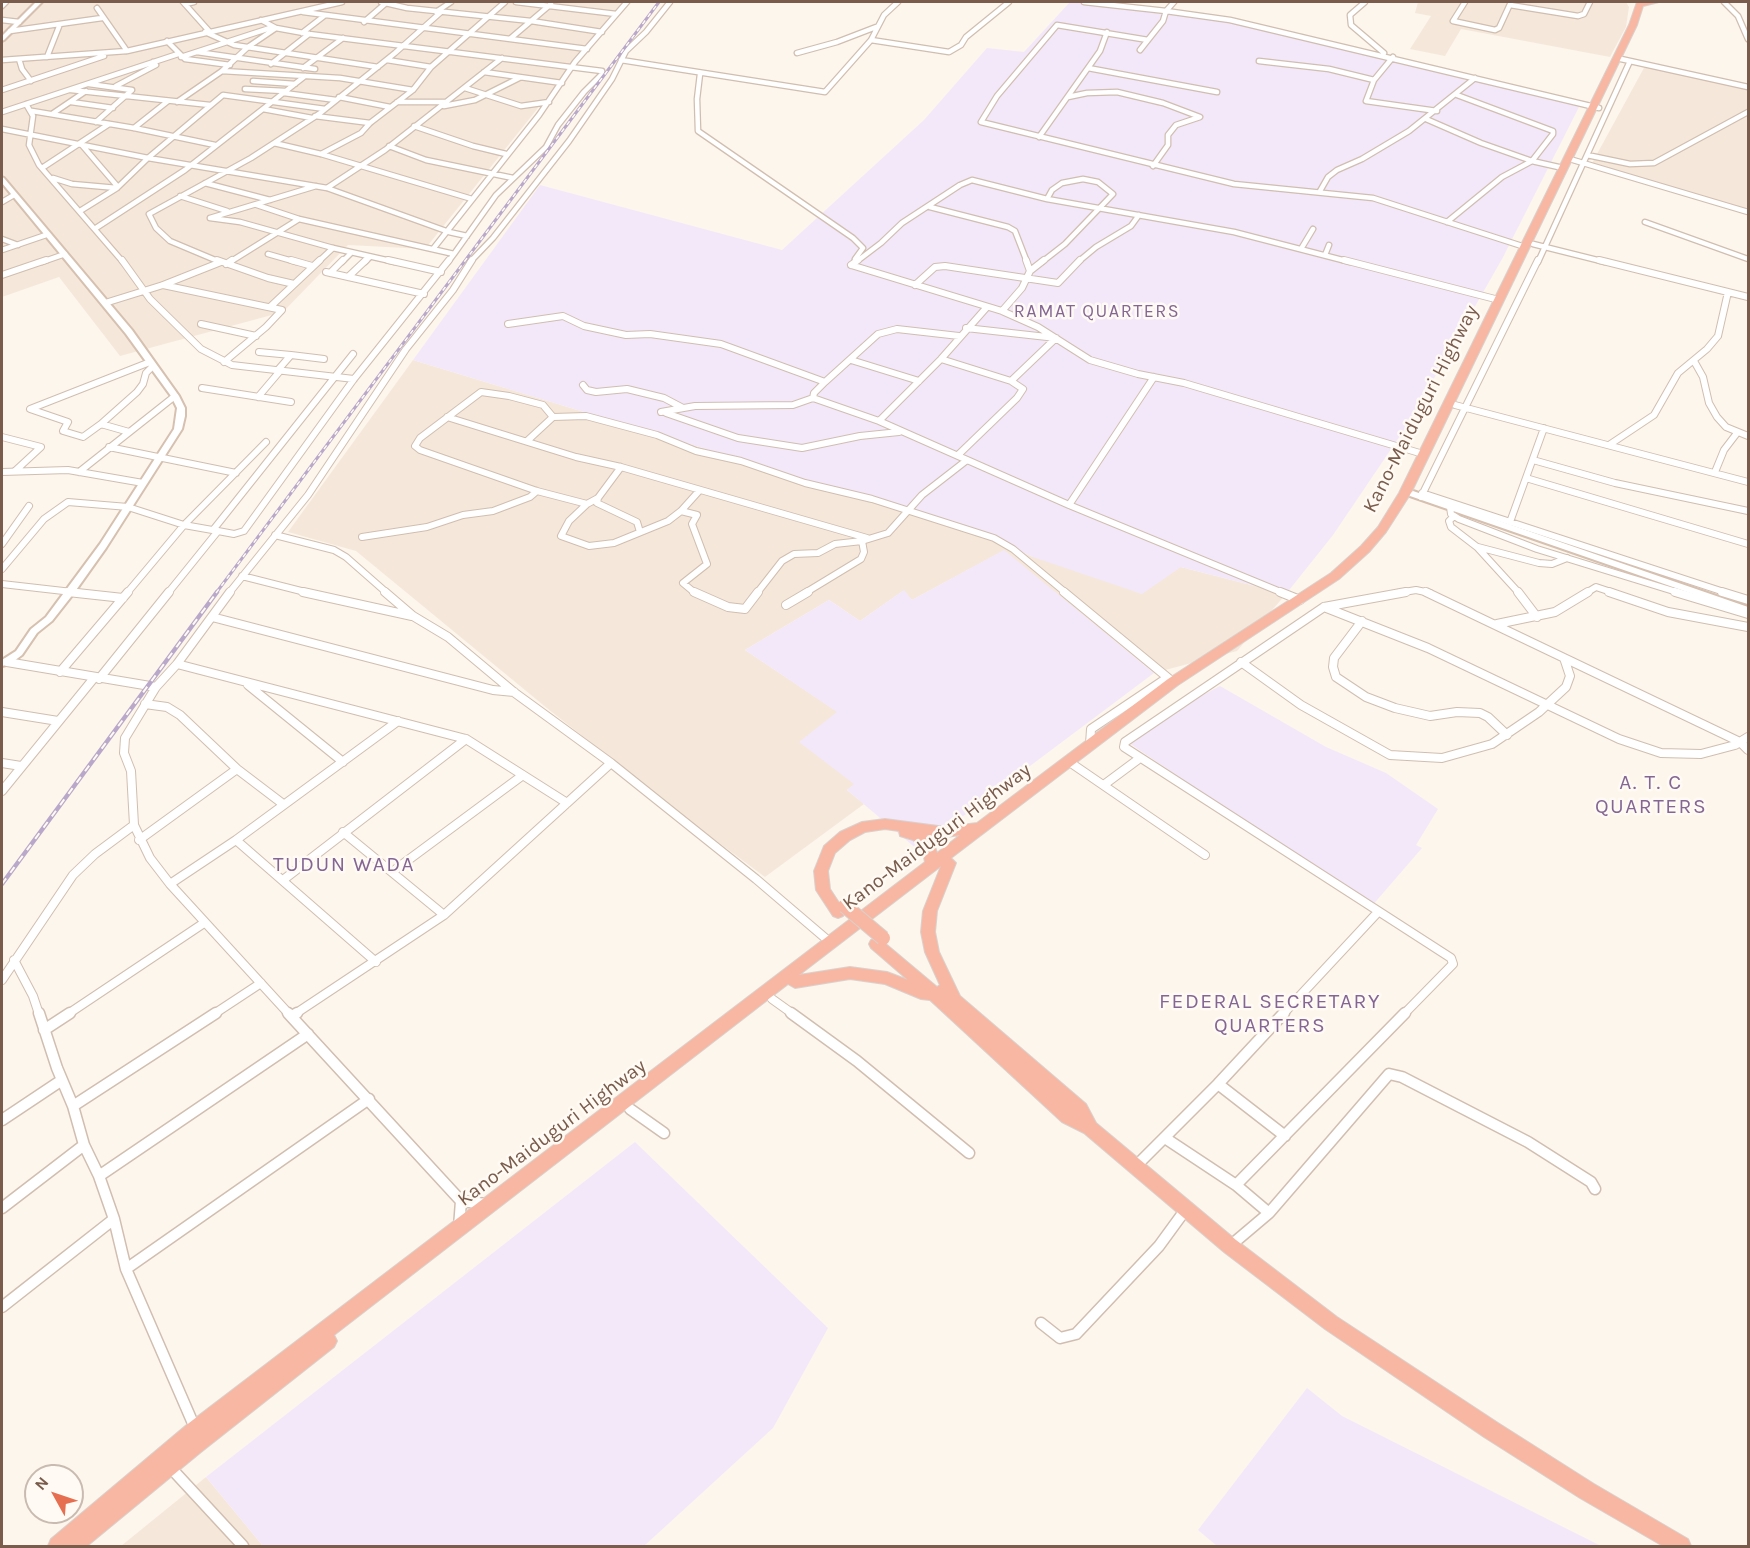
<!DOCTYPE html>
<html>
<head>
<meta charset="utf-8">
<style>
  body { margin:0 }
  #map { position:relative; width:1750px; height:1548px; overflow:hidden; background:#fdf6ec; font-family:Karla,sans-serif }
  canvas { display:block }
  .frame { position:absolute; inset:0; border:3px solid #7a5c4d; pointer-events:none }
  .north { position:absolute; left:24px; top:1464px; width:60px; height:60px; box-sizing:border-box; background:#fffaf3; border:2px solid #cabbb1; border-radius:50%; rotate:310deg; font-size:16px; font-weight:700; line-height:24px; text-align:center; color:#7a5c4d }
  .north::after { content:''; display:block; margin:auto; width:21px; height:27px; background:#e76f51; clip-path:polygon(50% 0,100% 100%,50% 72%,0 100%) }
</style>
</head>
<body>
<div id="map">
<canvas width="1750" height="1548"></canvas>
<div class="frame"></div>
<div class="north">N</div>
</div>
<script>
const ctx = document.querySelector('canvas').getContext('2d');
ctx.lineJoin = 'round';
function paint(path, color) { ctx.fillStyle = color; ctx.fill(path, 'evenodd'); }
const toPath = rows => new Path2D(rows.map(r => 'M' + r).join(''));
function strokePath(path, color, width, dash) { ctx.strokeStyle = color; ctx.lineWidth = width; ctx.lineCap = dash ? 'butt' : 'round'; ctx.setLineDash(dash || []); ctx.stroke(path); }
function label(font, color, halo, rows, align = 'center') {
  ctx.font = font + ' Karla,sans-serif'; ctx.lineWidth = 5; ctx.setLineDash([]); ctx.textBaseline = 'middle'; ctx.strokeStyle = halo; ctx.fillStyle = color; for (const [text, x, y, turn = 0] of rows) {
    ctx.save(); ctx.translate(x, y); ctx.rotate((+turn || 0) * Math.PI / 180); ctx.textAlign = isNaN(turn) ? turn : align; if (halo) ctx.strokeText(text, 0, 0); ctx.fillText(text, 0, 0); ctx.restore();
  }
}
paint(toPath([
  [2,2,623,2,425,249,348,245,283,312,120,356,59,277,2,297],
  [1418,2,1626,2,1629,7,1626,27,1610,57,1461,29,1445,56,1410,49,1431,16,1415,13],
  [1645,66,1748,86,1748,211,1591,165],
  [413,360,798,477,961,523,1033,557,1181,567,1286,594,1237,651,1154,673,1003,551,912,600,903,591,860,621,829,600,745,650,838,712,855,785,847,790,864,804,765,877,703,831,548,709,356,551,288,532],
  [206,1477,263,1546,121,1546]
]), '#f5e8da');
paint(toPath([
  [1070,2,1157,9,1228,20,1580,105,1502,259,1408,424,1333,535,1286,594,1181,567,1142,594,1033,557,960,523,798,477,413,360,540,185,782,250,924,120,987,48,1024,52],
  [1004,550,1154,673,918,850,847,790,854,784,799,742,837,712,745,650,829,600,860,621,904,590,912,600],
  [1220,686,1326,747,1386,773,1438,809,1416,845,1422,848,1371,907,1129,743,1171,712],
  [635,1142,828,1328,773,1428,644,1546,263,1546,206,1477],
  [1307,1388,1342,1416,1601,1546,1217,1546,1198,1530]
]), '#f3e8fa');
const streetFar3 = toPath([
  [183,2,209,31],
  [381,2,407,8,531,21,602,32],
  [516,2,616,14],
  [1084,2,1166,11,1174,2],
  [1362,2,1365,2,1350,15,1351,25,1384,53],
  [1465,2,1453,21,1495,30,1499,28,1511,2],
  [1724,2,1738,16,1748,39],
  [185,4,194,2],
  [1510,5,1578,16,1584,14,1590,2],
  [2,6,6,2],
  [97,8,127,51],
  [303,12,587,49],
  [436,12,451,2],
  [2,20,19,22],
  [261,20,276,28,309,34,602,71,602,74,584,92,558,125,546,147,496,195,454,254],
  [364,22,386,3],
  [10,31,102,18],
  [205,32,234,45,378,67],
  [302,33,324,16],
  [511,38,551,4],
  [871,40,949,52,961,45,966,37,1009,2],
  [1148,40,1057,25,997,96,981,122,1234,184,1373,198,1525,247],
  [167,41,185,59,230,65],
  [1140,50,1163,21,1166,11,1230,20,1599,108],
  [197,52,315,69],
  [797,53,837,42,876,27],
  [47,57,60,24],
  [181,57,270,28],
  [1393,57,1374,80,1366,101,1437,111],
  [19,59,22,69,31,81],
  [1621,59,1748,87],
  [2,60,127,51,342,2],
  [387,60,431,67],
  [621,60,825,92,871,40,884,15,898,2],
  [1259,61,1329,69,1374,80],
  [271,64,309,34],
  [303,68,343,38],
  [1088,68,1217,92],
  [222,71,340,78,413,90],
  [484,72,562,83],
  [700,74,697,99,698,131,853,238,863,248,855,259],
  [253,81,295,84],
  [89,84,132,90,96,122],
  [116,86,156,65,153,62],
  [465,88,521,106,549,102],
  [245,89,285,91],
  [2,90,104,56],
  [71,90,210,105],
  [284,93,336,100],
  [339,97,390,107],
  [1068,97,1087,93,1117,92,1163,103,1200,117,1176,125,1168,135,1168,145,1153,166],
  [71,102,113,108],
  [177,102,222,71,248,47,276,28],
  [397,102,447,102],
  [26,104,33,116,29,145,39,165,123,262],
  [444,106,475,100,519,78],
  [263,109,312,118],
  [32,111,134,128,215,145],
  [2,112,178,54],
  [52,114,86,91],
  [315,116,370,123],
  [1426,119,1481,143,1532,161,1553,134,1553,131,1457,95],
  [414,126,473,146,506,154],
  [134,128,168,101],
  [2,129,148,158,327,188,449,232,467,236],
  [1039,137,1100,51,1107,32],
  [274,143,321,154,472,199],
  [81,144,118,187],
  [389,146,426,160,513,178],
  [321,154,361,133,370,123,413,90,431,67,505,2],
  [1587,155,1630,164,1654,163,1748,112],
  [1573,160,1748,212],
  [42,168,109,124],
  [53,178,72,184,117,188],
  [205,183,270,200],
  [327,188,385,150,502,58],
  [1320,191,1328,177,1337,170,1362,159,1409,131,1475,78],
  [180,196,227,211],
  [2,202,14,195],
  [257,205,299,219,454,254,448,262],
  [930,207,1008,227,1015,231,1027,262],
  [80,211,117,188,148,158,223,95,325,109],
  [210,218,240,222,333,248,395,262],
  [210,218,316,186],
  [1447,222,1502,177,1532,161,1563,168],
  [1645,222,1748,259],
  [96,228,185,170,305,76],
  [2,239,18,245],
  [1533,244,1605,262],
  [433,249,539,115,575,62,627,2],
  [1301,249,1313,229],
  [2,250,46,235],
  [268,254,296,262],
  [1325,255,1329,245],
  [42,262,65,254],
  [220,262,170,241,156,228,149,214,251,158,319,114,395,53,441,12],
  [230,262,299,219],
  [318,262,333,248],
  [342,262,351,253],
  [365,262,370,257],
  [470,262,493,238,569,141,612,79,626,51,646,32,670,2],
  [856,262,881,243,902,223,960,185,972,180,1047,199,1234,232,1350,262],
  [1042,262,1065,244,1113,194,1098,182,1083,179,1062,183,1052,190,1047,199],
  [1078,262,1096,247,1131,226,1139,215],
  [1538,262,1630,61]
]);
const streetFar2 = toPath([
  [122,260,150,299,201,349,232,365,354,379],
  [217,260,268,278,294,284],
  [291,260,312,266],
  [388,260,441,272],
  [1026,260,1030,271],
  [1344,260,1499,300],
  [1599,260,1748,297],
  [226,264,232,260],
  [851,265,858,260],
  [851,265,1002,311,1038,327,1090,360,1138,374,1184,383,1423,454],
  [326,272,424,294],
  [330,273,343,260],
  [2,275,46,260],
  [348,277,366,260],
  [163,285,282,310,266,327,224,362],
  [915,285,935,267,945,266,1058,283,1080,260],
  [105,303,163,285,221,262],
  [270,307,320,260],
  [1002,311,1022,288,1030,271,1044,260],
  [201,324,256,336],
  [508,324,563,316,584,326,626,335,650,334,721,344,825,382],
  [966,328,1056,338,1011,381],
  [259,352,291,355],
  [941,359,1011,381,1023,389,1017,398,958,455],
  [851,360,919,381],
  [1694,361,1703,377,1709,403,1717,417,1726,427,1748,436],
  [277,371,291,355,324,359],
  [583,385,587,390,596,392,627,389,664,398,683,408],
  [202,388,291,402],
  [258,397,280,371],
  [813,398,814,393,825,382,878,334,897,329,959,336],
  [1455,405,1748,482],
  [661,412,695,406,793,405,813,398,879,421,1069,505,1283,593],
  [666,413,738,438,802,448,860,436,899,432],
  [447,417,576,457,621,467,867,538],
  [553,417,586,416,657,435,696,451,741,461,805,483,872,499,994,538,1013,549,1066,593],
  [553,417,543,405,509,396,481,392,420,438,415,446,420,450,537,491,587,504],
  [879,421,941,359,987,307],
  [101,424,83,437,63,431,68,422,30,409,150,362],
  [129,432,101,424,137,392,143,384,146,373,153,366],
  [2,437,41,447,15,471],
  [527,441,553,417],
  [1609,445,1654,415,1678,373,1707,349,1718,336,1728,292],
  [109,447,236,473],
  [1533,460,1615,483,1748,511],
  [621,467,598,498,587,504,569,521,561,536,589,546,614,543,668,521,681,511,699,491],
  [2,472,68,470,143,483],
  [79,472,175,396],
  [1715,472,1724,450,1737,433],
  [1526,478,1748,544],
  [1422,493,1727,593],
  [1421,497,1538,260],
  [598,498,597,503,637,522,640,532],
  [1069,505,1154,377],
  [1450,507,1451,514,1459,519,1537,549,1680,593],
  [681,511,697,515,692,524,707,564,683,583,695,593],
  [1454,516,1449,521,1451,527,1477,547,1519,593],
  [1510,522,1544,428],
  [213,530,353,354],
  [218,531,234,534,244,531,354,379,449,260],
  [275,535,334,550,346,557,387,593],
  [362,537,427,527,463,515,493,511,530,497,537,491],
  [2,544,29,506],
  [1478,547,1539,563,1552,564,1567,558],
  [2,569,44,519,68,502,128,507,184,525,218,531,168,593],
  [242,576,309,593],
  [2,584,81,593],
  [127,593,184,525,266,442],
  [229,593,308,495,406,349,453,290,472,260],
  [757,593,782,561,794,554,818,553,835,544,862,541,888,533,922,495,967,460],
  [805,593,861,559,864,552,862,541],
  [1398,593,1416,590,1430,593],
  [1586,593,1596,587,1614,593]
]);
const streetFar1 = toPath([
  [68,592,123,598],
  [230,592,177,664,156,687,125,738,124,753,131,771,134,825,150,858,170,884,289,1014],
  [303,592,412,616],
  [385,592,413,616,448,637,515,693,611,763,756,879,831,943],
  [694,592,728,607,745,609,758,592],
  [1064,592,1173,682],
  [1280,592,1300,600],
  [1426,592,1740,742,1748,750],
  [1518,592,1537,617],
  [1609,592,1668,612,1748,627],
  [1675,592,1748,614],
  [1722,592,1748,600],
  [786,605,808,592],
  [1324,607,1428,648,1619,739,1661,753,1701,754,1735,745,1748,737],
  [212,617,493,690,514,692],
  [1362,621,1334,658,1333,667,1336,677,1366,697,1395,708,1430,716,1457,712,1480,713,1488,717,1507,735],
  [1497,624,1555,612,1588,592],
  [7,662,156,687],
  [1241,662,1301,705,1390,755,1442,758,1492,744,1539,712,1566,687,1570,676,1564,658],
  [177,664,466,739,567,803],
  [60,672,128,592],
  [99,679,169,592],
  [248,685,343,762],
  [145,704,167,707,180,715,237,769,283,804],
  [2,712,58,721],
  [1090,744,1091,729,1167,678],
  [1068,761,1205,855],
  [2,763,21,766],
  [1105,784,1140,758],
  [2,791,94,678],
  [343,832,444,915],
  [139,840,237,769],
  [236,840,376,962],
  [392,872,523,775],
  [283,880,466,739],
  [170,884,236,840,398,721],
  [14,960,33,996,39,1014],
  [2,980,73,875,95,854,134,825],
  [772,999,793,1014],
  [68,1014,204,923],
  [214,1014,261,983],
  [295,1014,444,915,611,763],
  [1283,1014,1378,912],
  [1404,1014,1453,964,1451,958,1124,747,1125,742,1324,607,1406,592]
]);
const street = toPath([
  [39,1013,57,1068,73,1106,84,1145,99,1176,114,1219,126,1269,195,1428],
  [288,1013,461,1201,486,1204],
  [791,1013,857,1061,969,1153],
  [292,1016,297,1013],
  [44,1030,70,1013],
  [1218,1084,1285,1136],
  [73,1106,216,1013],
  [630,1109,664,1133],
  [2,1120,62,1080],
  [1165,1138,1236,1185,1269,1213],
  [1136,1166,1218,1084,1284,1013],
  [99,1176,308,1034],
  [1236,1185,1405,1013],
  [2,1208,84,1145],
  [459,1227,461,1201],
  [1230,1246,1269,1213,1389,1074,1402,1077,1528,1142,1591,1182,1595,1189],
  [126,1269,369,1099],
  [2,1307,114,1219],
  [1041,1323,1060,1338,1076,1334,1159,1246,1186,1209],
  [170,1467,243,1546]
]);
const secondary = toPath([
  [36,2,42,2,4,40,2,41,2,36,36,2],
  [2,177,4,178,132,330,179,396,185,408,185,416,182,429,106,548,74,593,52,621,37,633,22,655,10,664,2,666,2,660,16,651,31,629,46,617,100,544,174,429,177,408,171,396,126,334,2,183,2,177],
  [1413,491,1748,607,1748,613,1410,496,1409,494,1413,491]
]);
const highway = toPath([
  [1637,2,1659,2,1643,6,1637,25,1411,493,1386,532,1369,552,1339,579,1178,685,951,858,956,863,937,911,935,932,939,952,960,996,1086,1104,1096,1123,1236,1240,1337,1317,1498,1423,1594,1484,1688,1539,1691,1546,1663,1546,1580,1498,1484,1437,1325,1329,1224,1252,1084,1133,1062,1122,930,1000,921,999,885,984,850,979,795,988,788,984,334,1335,337,1341,334,1347,201,1452,87,1546,48,1546,51,1539,189,1423,925,862,922,847,913,840,900,836,899,831,885,829,865,832,850,840,835,853,828,871,830,889,845,912,843,916,838,918,833,916,816,890,814,871,824,846,840,832,862,822,885,819,946,827,977,823,1168,679,1331,573,1361,546,1378,527,1399,493,1629,25,1637,2],
  [926,835,946,837,960,835,937,853,933,840,926,835],
  [941,866,923,911,921,932,925,952,940,985,937,987,881,940,876,938,871,940,869,944,871,948,908,980,887,972,850,967,799,975,941,866]
]);
strokePath(streetFar3, '#d1beb0', 7);
strokePath(streetFar2, '#d1beb0', 8);
strokePath(streetFar1, '#d1beb0', 10);
strokePath(street, '#d1beb0', 13);
strokePath(secondary, '#d6c0b0', 4);
strokePath(highway, '#dad1cd', 2);
strokePath(streetFar3, '#fff', 4.5);
strokePath(streetFar2, '#fff', 6);
strokePath(streetFar1, '#fff', 8);
strokePath(street, '#fff', 10);
paint(secondary, '#fff');
paint(highway, '#f7b7a3');
const railFar1 = toPath([
  [216,593,659,2]
]);
const rail = toPath([
  [2,884,217,592]
]);
strokePath(railFar1, '#b9a8c9', 3);
strokePath(rail, '#b9a8c9', 4.5);
strokePath(railFar1, '#fffaf3', 1.5, [4.5]);
strokePath(rail, '#fffaf3', 2, [7]);
const highwayBridge = toPath([
  [845,906,883,938]
]);
strokePath(highwayBridge, '#dad1cd', 16, []);
strokePath(highwayBridge, '#f7b7a3', 14);
ctx.letterSpacing = '1.5px';
label('18px', '#846695', '#fffaf3', [
  ["RAMAT QUARTERS",1097,312]
]);
ctx.letterSpacing = '0px';
label('20px', '#7a5c4d', '#fffaf3', [
  ["Kano-Maiduguri Highway",1421,409,-63],
  ["Kano-Maiduguri Highway",937,837,-37],
  ["Kano-Maiduguri Highway",552,1133,-37]
]);
ctx.letterSpacing = '1.5px';
label('21px', '#846695', '#fffaf3', [
  ["A. T. C",1651,783],
  ["QUARTERS",1651,807],
  ["TUDUN WADA",344,865],
  ["FEDERAL SECRETARY",1270,1002],
  ["QUARTERS",1270,1026]
]);
ctx.letterSpacing = '0px';
</script>
</body>
</html>
